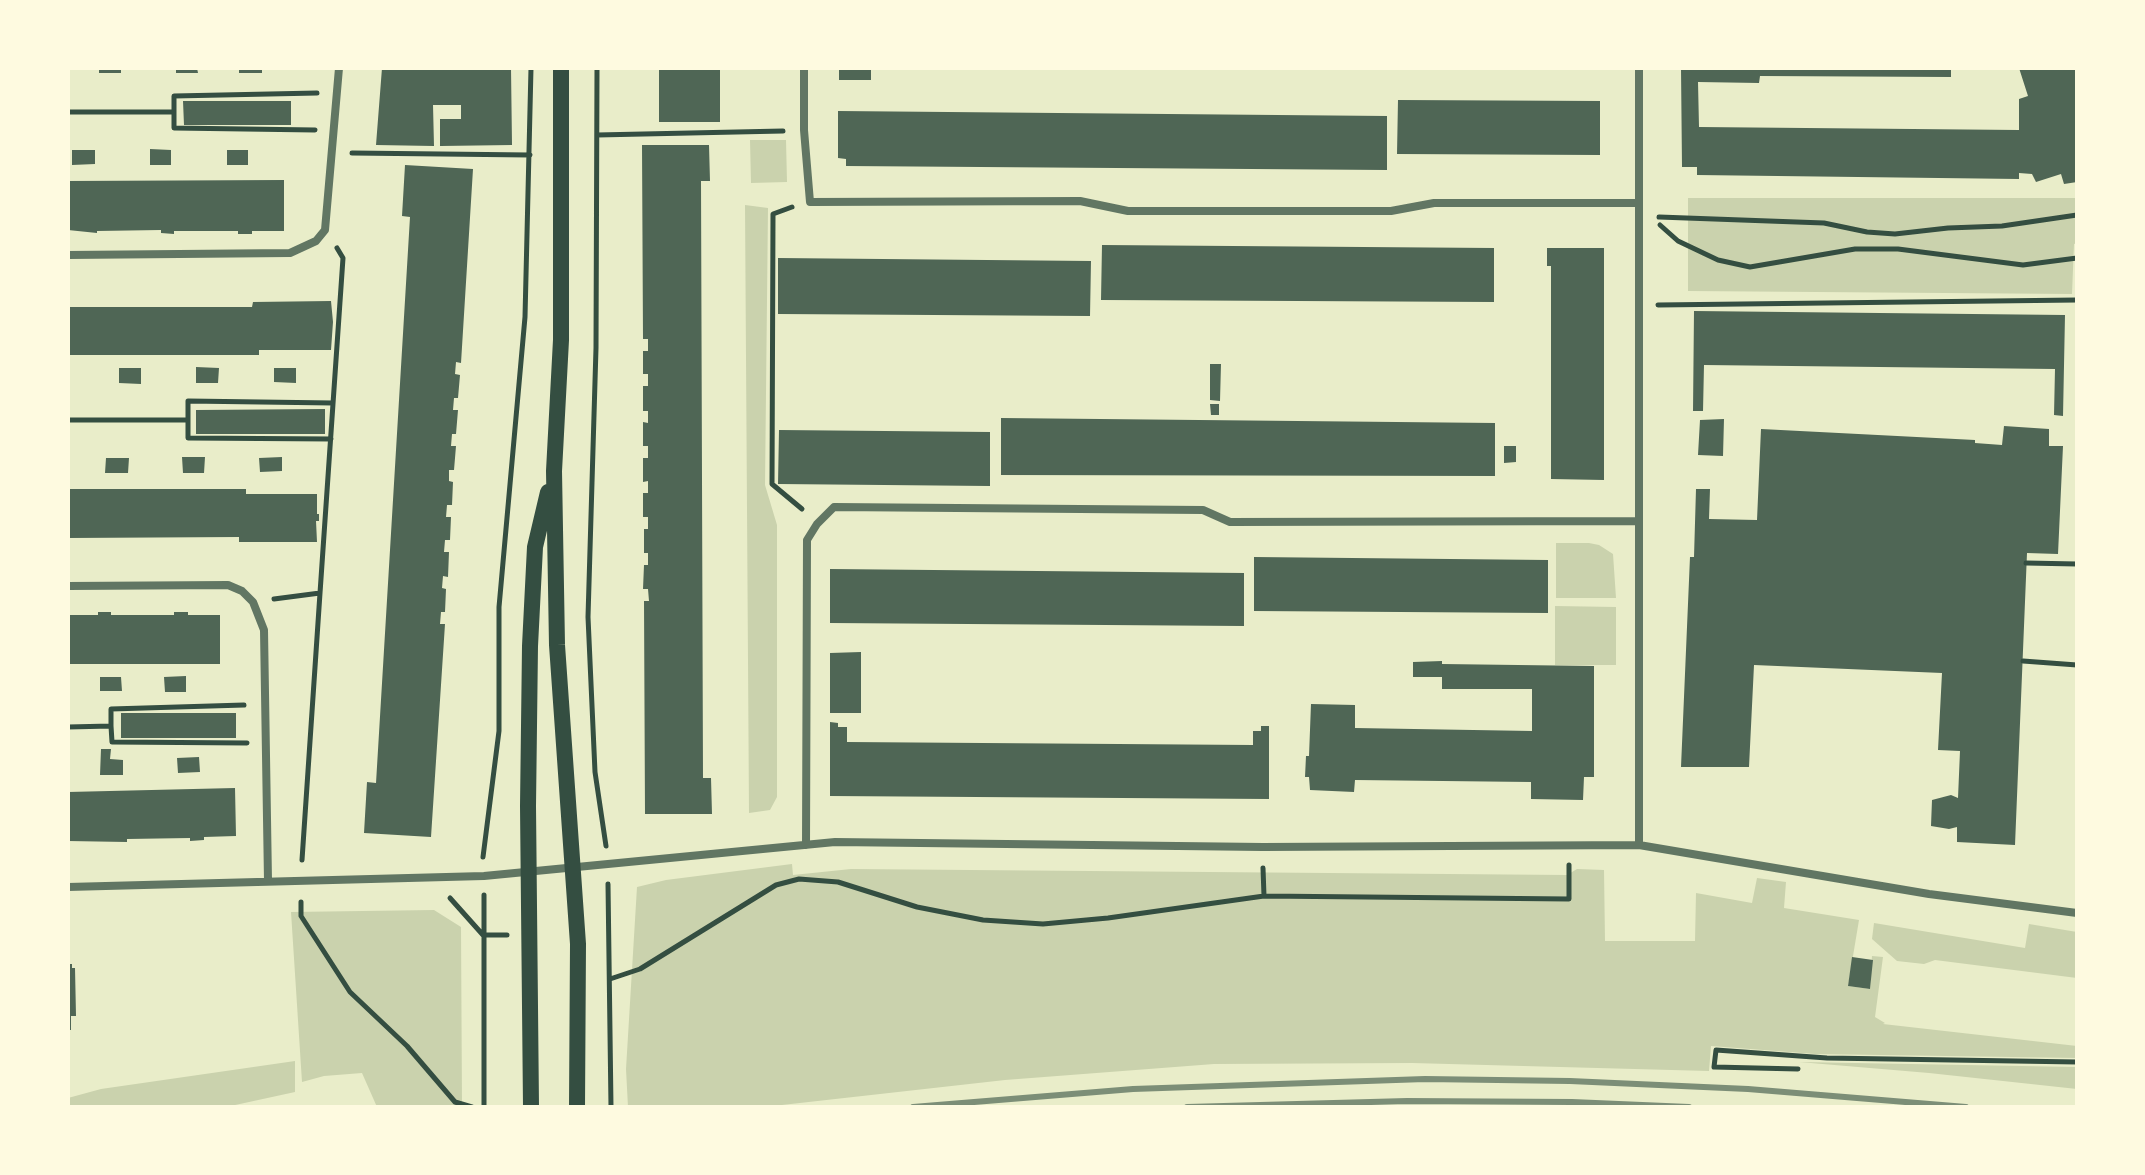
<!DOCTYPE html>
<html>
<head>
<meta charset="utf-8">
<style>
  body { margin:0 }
  #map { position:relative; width:2145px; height:1175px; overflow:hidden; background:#e9edc9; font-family:Quicksand,sans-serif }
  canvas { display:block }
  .frame { position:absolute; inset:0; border:70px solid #fefae0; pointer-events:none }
</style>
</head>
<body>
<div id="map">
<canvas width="2145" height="1175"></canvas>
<div class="frame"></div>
</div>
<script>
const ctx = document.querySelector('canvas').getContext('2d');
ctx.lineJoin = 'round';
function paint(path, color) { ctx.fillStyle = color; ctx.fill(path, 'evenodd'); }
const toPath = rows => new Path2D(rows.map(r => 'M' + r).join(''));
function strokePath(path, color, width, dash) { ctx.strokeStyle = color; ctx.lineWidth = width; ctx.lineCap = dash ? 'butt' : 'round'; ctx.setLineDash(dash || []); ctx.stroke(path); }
paint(toPath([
  [750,140,786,140,787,182,751,183],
  [1688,198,2077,198,2077,243,2074,244,2072,294,1688,291],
  [745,205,768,208,765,485,777,525,777,797,770,810,749,813],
  [1556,543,1589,543,1599,545,1613,554,1616,598,1556,598],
  [1555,606,1616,607,1616,665,1555,665],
  [792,864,793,875,851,869,1567,875,1577,869,1604,870,1605,941,1695,941,1696,893,1752,903,1757,878,1786,882,1784,908,1859,920,1848,986,1870,989,1872,956,1883,957,1875,1017,1885,1023,1883,1024,2077,1046,2077,1058,1815,1054,1711,1046,1709,1071,1412,1063,1214,1064,1005,1080,764,1107,628,1107,626,1069,637,887,666,880],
  [434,910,461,927,462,1107,377,1107,362,1073,324,1076,302,1082,291,912],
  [1874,923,2025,948,2029,924,2077,932,2077,978,1935,960,1924,964,1897,961,1872,939],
  [295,1061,295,1092,226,1107,68,1107,68,1098,101,1089],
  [1799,1062,2077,1067,2077,1089,1929,1073]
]), '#cad2ad');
paint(toPath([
  [99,68,121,68,121,73,99,73],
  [176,68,197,68,198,73,176,73],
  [239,68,262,68,262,73,239,73],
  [382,68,511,68,512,145,440,146,440,119,461,119,461,105,433,105,434,146,376,145],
  [659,68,720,68,720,122,659,122],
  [839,68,871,68,871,80,839,80],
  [1681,68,1951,68,1951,77,1760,76,1759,83,1698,82,1699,127,2019,130,2019,99,2028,96,2019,68,2076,68,2077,182,2064,184,2061,174,2036,182,2032,174,2019,173,2019,179,1697,175,1697,167,1682,167],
  [1398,100,1600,101,1600,155,1397,154],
  [183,101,291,101,291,125,184,125],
  [838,111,1387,116,1387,170,846,166,846,159,838,158],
  [642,145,709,145,710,181,701,181,703,778,711,778,712,814,645,814,644,601,649,601,648,589,643,589,644,565,648,565,648,553,644,553,644,529,648,529,648,517,643,517,643,493,648,493,648,481,643,482,643,458,648,458,648,446,643,446,643,422,648,423,648,411,643,411,643,386,648,386,648,374,643,374,643,351,648,351,648,339,643,339],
  [150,149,171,150,171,165,150,165],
  [72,150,95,150,95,164,72,165],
  [227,150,248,150,248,165,227,165],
  [405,165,473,169,461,363,456,362,455,374,460,375,458,398,454,398,453,410,458,410,456,434,452,434,451,446,456,446,454,470,449,470,449,481,453,482,452,505,447,505,446,517,451,517,450,540,445,540,444,552,449,552,448,577,443,576,442,588,446,589,445,612,441,612,440,624,445,624,431,837,364,833,367,782,376,783,410,217,402,216],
  [284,180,284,231,252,231,252,234,238,234,238,231,174,231,174,234,161,233,161,230,97,231,97,233,68,230,68,181],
  [1102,245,1494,248,1494,302,1101,300],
  [1547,248,1604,248,1604,480,1551,479,1551,266,1547,266],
  [778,258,1091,261,1090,316,778,314],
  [331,301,333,322,331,350,259,350,259,355,68,355,68,307,252,307,253,302],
  [1694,311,2065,315,2063,416,2054,415,2055,369,1704,365,1703,411,1693,411],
  [1210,364,1221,364,1220,401,1210,400],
  [196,367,219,368,218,383,196,383],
  [119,368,141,368,141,384,119,383],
  [274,368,296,368,296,383,274,382],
  [1210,404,1219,404,1219,415,1211,415],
  [325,409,325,434,196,434,196,410],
  [1001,418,1495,423,1495,476,1001,475],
  [1724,419,1723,456,1698,455,1700,420],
  [2004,426,2049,429,2049,446,2063,446,2058,554,2027,553,2015,845,1957,842,1957,827,1949,829,1931,826,1932,800,1951,795,1958,798,1960,751,1938,750,1942,673,1754,665,1749,767,1681,767,1690,557,1694,557,1696,489,1710,489,1709,519,1757,520,1761,429,1975,440,1975,443,2002,445],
  [779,430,990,432,990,486,778,484],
  [1504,446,1516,446,1516,462,1504,463],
  [182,457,205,457,204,473,183,473],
  [282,457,282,471,260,472,259,458],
  [106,458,129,458,128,473,105,473],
  [68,489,246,489,246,494,317,494,317,514,319,514,319,521,316,521,317,542,239,542,239,537,68,538],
  [1254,557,1548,560,1548,613,1254,611],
  [830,569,1244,573,1244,626,830,623],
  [98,612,111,612,111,615,174,615,174,612,188,612,188,615,220,615,220,664,68,664,68,615,98,615],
  [861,652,861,713,830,713,830,653],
  [1442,661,1442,664,1594,666,1594,777,1584,777,1583,800,1531,799,1531,782,1355,780,1354,792,1310,790,1309,777,1305,777,1306,756,1309,756,1311,704,1355,705,1355,728,1532,731,1532,689,1442,689,1442,677,1413,677,1413,662],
  [186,676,186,692,165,692,164,677],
  [100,677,121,677,122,691,100,691],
  [121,713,236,713,236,738,121,738],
  [830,722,838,723,838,727,847,727,847,742,1253,745,1253,731,1261,731,1261,726,1269,726,1269,799,830,796],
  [101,749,111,749,110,759,123,760,123,775,100,775],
  [199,757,200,772,178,773,177,758],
  [235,788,236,836,204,837,204,840,190,841,190,838,127,839,127,842,68,841,68,792],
  [1852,957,1873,960,1870,989,1848,986],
  [68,964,72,964,72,968,75,968,76,1016,71,1016,71,1030,68,1030]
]), '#4f6655');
strokePath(toPath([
  [597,68,596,348,588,617,595,772,606,846],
  [68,112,174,112,174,128,315,130],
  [174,112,174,96,317,93],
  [597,135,783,131],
  [352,153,530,155],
  [792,207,773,214,772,484,802,509],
  [1659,217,1824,223,1867,232,1895,234,1948,228,2002,226,2077,215],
  [1660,225,1678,241,1718,260,1750,267,1855,249,1898,249,2023,265,2077,258],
  [1658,305,2077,300],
  [68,420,188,420,188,401,333,403],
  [188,420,188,438,331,439],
  [2026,563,2077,564],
  [274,599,320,593,343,258,337,248],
  [2023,661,2077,665],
  [111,726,112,742,247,743],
  [68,727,111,726,111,709,244,705],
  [483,857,499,731,499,607,525,317,531,68],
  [302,860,320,593],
  [1263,868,1264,896],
  [608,884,611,1107],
  [484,895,484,1107],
  [450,898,483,935,507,935],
  [301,902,301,916,350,992,407,1046,455,1102,472,1107],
  [610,979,640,969,776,885,799,879,838,882,917,907,983,920,1043,924,1108,918,1264,896,1569,899,1569,865],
  [1798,1069,1714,1067,1716,1050,1827,1058,2077,1062]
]), '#344e41', 5);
strokePath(toPath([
  [804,68,804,130,810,202,1080,201,1128,211,1391,211,1434,203,1639,203],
  [68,255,290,253,316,241,325,230,339,68],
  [68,586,228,585,242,591,253,602,264,630,268,881],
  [806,845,807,540,817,524,834,507,1203,510,1230,522,1638,521],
  [1639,845,1639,68],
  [68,887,484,876,835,842,1263,847,1639,845,1929,894,2077,913]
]), '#617663', 8);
strokePath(toPath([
  [561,68,561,340,554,471,557,645,578,944,577,1107],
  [531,1107,528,806,530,646,535,547,548,492]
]), '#344e41', 16);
strokePath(toPath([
  [913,1107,1133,1089,1425,1079,1570,1081,1748,1089,1966,1107],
  [1187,1107,1407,1101,1572,1102,1689,1107]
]), '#7c8e77', 6);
</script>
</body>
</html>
